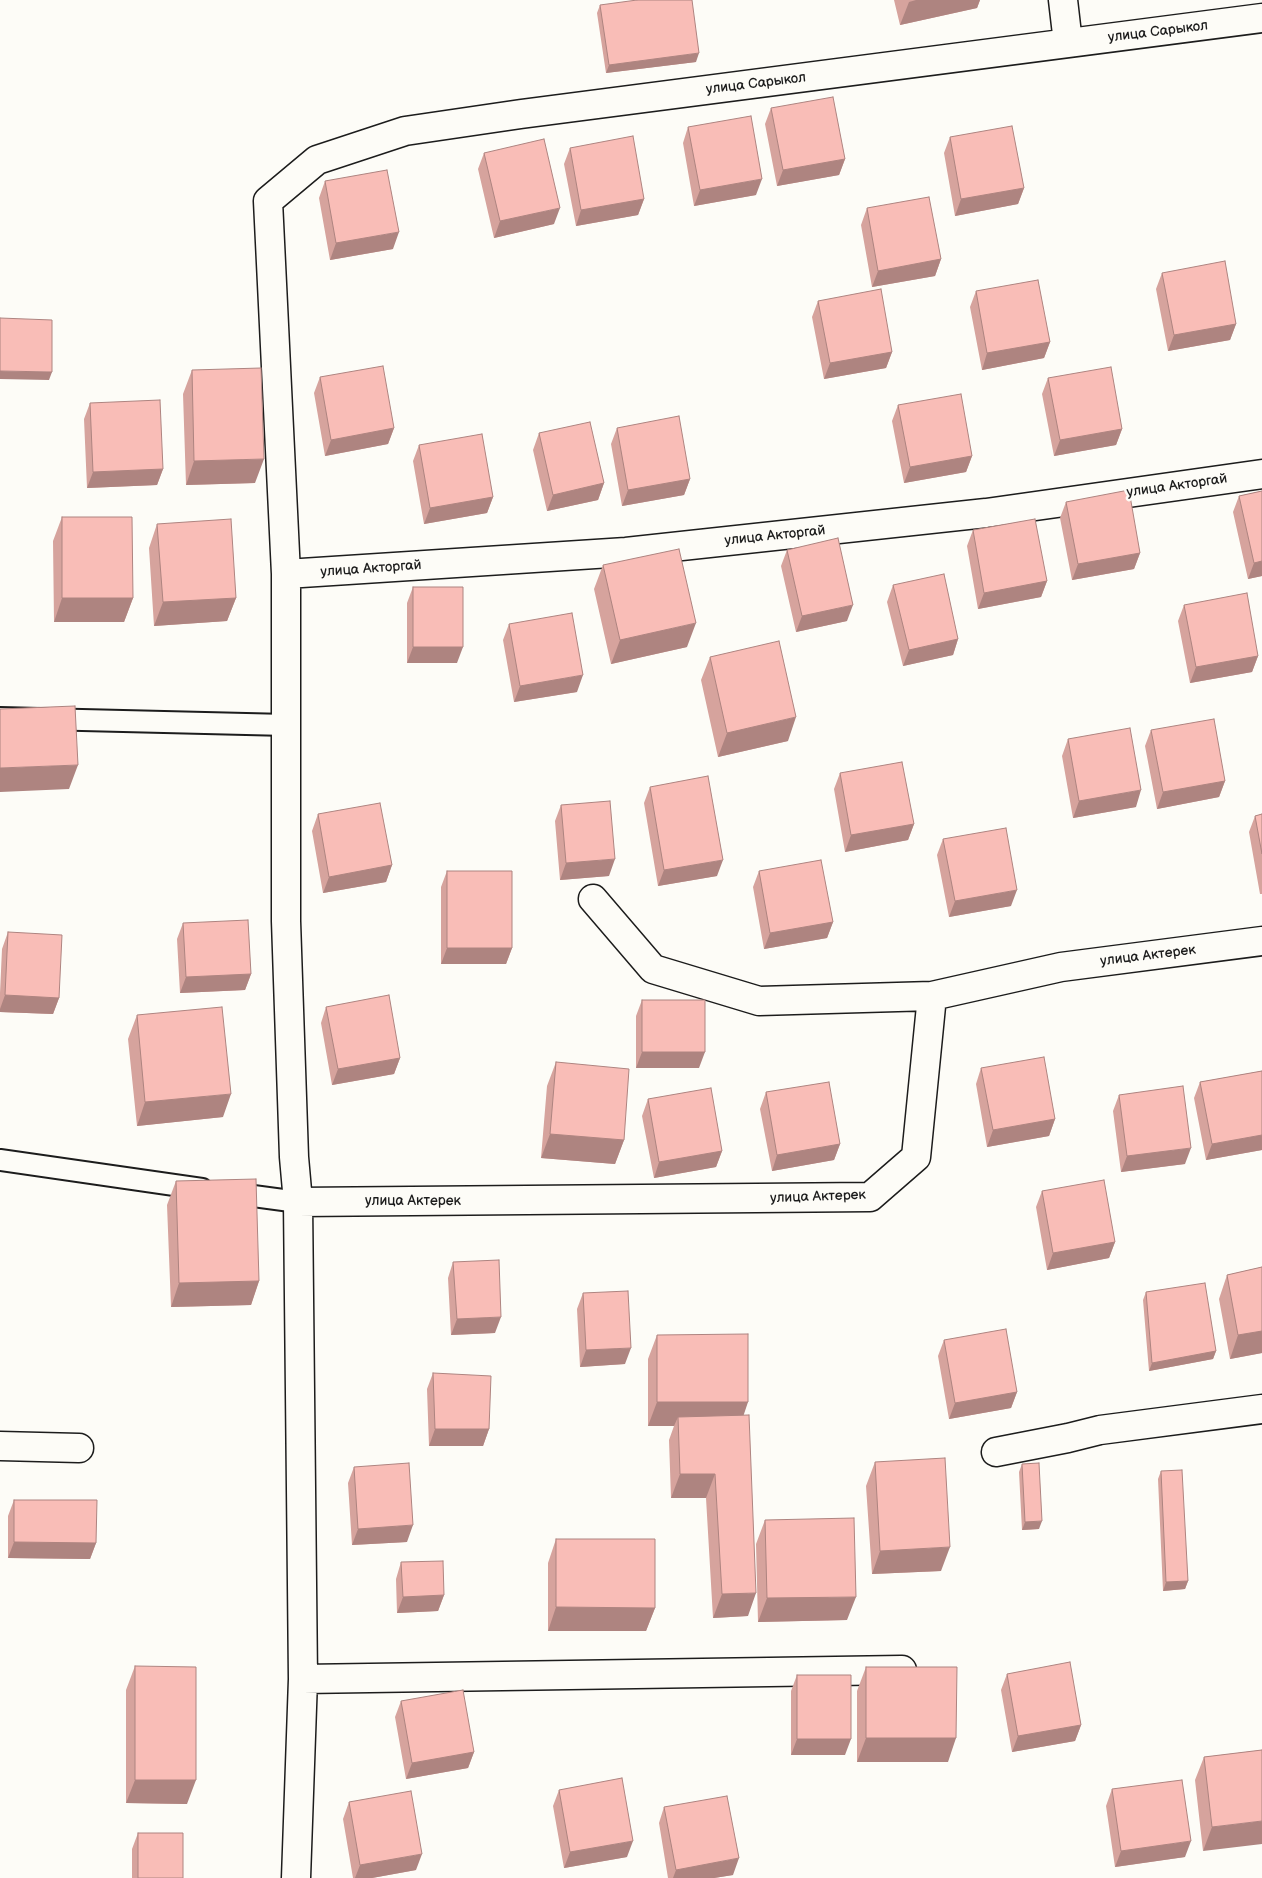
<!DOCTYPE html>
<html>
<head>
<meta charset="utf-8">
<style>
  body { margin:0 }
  canvas { display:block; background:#fdfcf7 }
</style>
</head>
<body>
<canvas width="1262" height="1878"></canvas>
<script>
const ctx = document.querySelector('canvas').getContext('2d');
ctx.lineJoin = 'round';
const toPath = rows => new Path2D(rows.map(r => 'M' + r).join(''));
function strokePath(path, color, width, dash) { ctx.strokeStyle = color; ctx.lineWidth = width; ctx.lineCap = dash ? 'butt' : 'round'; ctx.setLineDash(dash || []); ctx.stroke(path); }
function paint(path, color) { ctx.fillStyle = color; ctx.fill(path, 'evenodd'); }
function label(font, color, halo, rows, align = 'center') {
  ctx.font = font + ' "Balsamiq Sans",sans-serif'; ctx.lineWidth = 5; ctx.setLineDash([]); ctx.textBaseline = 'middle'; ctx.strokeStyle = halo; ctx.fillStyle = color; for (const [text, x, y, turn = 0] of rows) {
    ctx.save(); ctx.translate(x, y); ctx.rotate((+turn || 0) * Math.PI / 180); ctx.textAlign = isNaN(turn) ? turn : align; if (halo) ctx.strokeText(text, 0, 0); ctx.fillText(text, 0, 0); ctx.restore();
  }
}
const lane = toPath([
  [0,718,287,725],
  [0,1160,202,1189],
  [231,1193,298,1202]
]);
const street = toPath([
  [1063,0,1068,43],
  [286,574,626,552,986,513,1262,474],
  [593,899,653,969,759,1001,932,996],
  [298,1202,870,1197,916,1157,932,996,1061,967,1262,941],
  [0,1446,79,1448],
  [996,1452,1068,1438,1100,1430,1262,1409],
  [303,1679,902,1670],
  [296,1878,303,1679,298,1202,294,1157,286,921,286,574,268,201,317,160,405,131,521,114,1262,18]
]);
strokePath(lane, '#1c1c1c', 24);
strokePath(street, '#1c1c1c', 31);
strokePath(lane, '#fdfcf7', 20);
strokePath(street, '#fdfcf7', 28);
paint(toPath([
  [894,0,980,0,977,8,900,25],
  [600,5,696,62,606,73,597,13],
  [771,108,845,159,839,175,777,186,765,124],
  [688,127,756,195,694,206,683,143],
  [950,137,1024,188,1018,204,955,216,944,153],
  [570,148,644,199,638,215,576,226,564,164],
  [484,153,554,224,494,238,478,169],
  [325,181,393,249,330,260,319,198],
  [867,208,941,259,935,276,872,287,861,225],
  [1162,273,1236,324,1230,340,1168,351,1156,289],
  [976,291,1050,342,1044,358,982,370,970,307],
  [818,301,892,352,886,368,824,379,812,317],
  [192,370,255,483,186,485,183,394],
  [320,377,394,428,388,444,325,456,314,393],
  [1048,378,1122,429,1116,445,1054,456,1042,394],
  [90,403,163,469,157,485,87,488,84,419],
  [898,405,972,456,966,472,904,483,892,421],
  [617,428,690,479,684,495,622,506,611,444],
  [539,433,604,483,598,500,547,511,533,450],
  [419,445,493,497,487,513,424,524,413,461],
  [1262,491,1262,576,1248,579,1233,512,1239,496],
  [1066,502,1140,553,1134,569,1072,580,1060,518],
  [62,517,133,598,124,622,54,622,53,541],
  [157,524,236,598,227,621,154,626,149,548],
  [973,530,1047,581,1041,597,978,609,967,546],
  [787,550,847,621,796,632,781,566],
  [603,565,687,647,611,664,594,589],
  [893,585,958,639,953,655,903,666,887,602],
  [413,587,457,663,407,663,407,603],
  [1184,605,1258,656,1252,672,1190,683,1178,621],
  [509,624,577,692,514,702,503,640],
  [710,657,788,741,718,757,701,680],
  [1151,730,1225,781,1219,797,1157,809,1145,746],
  [1068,739,1136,807,1073,818,1062,756],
  [840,773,914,824,908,840,845,852,834,789],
  [650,787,717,876,658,886,644,803],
  [561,805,609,876,560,880,555,821],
  [318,814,392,865,386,882,323,893,312,831],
  [1262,814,1262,894,1260,894,1249,832,1255,816],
  [943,839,1011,906,949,917,937,855],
  [447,871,512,948,506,964,441,964,441,887],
  [759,871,833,922,827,938,764,949,753,887],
  [183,923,251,974,245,990,180,993,177,939],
  [8,932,59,998,53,1014,0,1012,0,993,2,949],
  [642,1000,699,1068,636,1068,636,1016],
  [326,1007,400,1058,394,1074,332,1085,321,1023],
  [137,1015,223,1117,137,1126,128,1039],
  [556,1062,624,1140,615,1164,541,1158,547,1086],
  [981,1068,1055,1119,1049,1136,987,1147,976,1084],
  [1262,1071,1262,1150,1206,1160,1194,1098,1200,1082],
  [766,1092,840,1144,834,1160,772,1171,760,1109],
  [1119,1095,1185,1164,1121,1172,1113,1111],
  [648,1099,722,1151,716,1167,654,1178,642,1116],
  [176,1181,259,1281,251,1305,171,1307,167,1205],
  [1042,1191,1115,1242,1109,1258,1047,1270,1036,1207],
  [453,1262,495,1333,451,1335,448,1278],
  [1262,1267,1262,1353,1230,1359,1219,1299,1227,1275],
  [1146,1292,1216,1351,1213,1359,1149,1371,1143,1300],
  [583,1293,625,1364,580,1367,577,1309],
  [657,1335,743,1415,748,1616,713,1618,706,1498,671,1498,669,1440,674,1426,648,1426,648,1359],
  [944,1340,1017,1392,1011,1408,949,1419,938,1356],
  [433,1373,489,1429,483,1446,429,1446,427,1389],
  [875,1462,941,1571,872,1574,866,1486],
  [1022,1464,1039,1529,1022,1530,1019,1472],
  [354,1467,407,1542,352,1545,348,1483],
  [1161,1471,1188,1581,1185,1589,1163,1591,1158,1479],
  [14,1500,96,1543,90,1559,8,1558,8,1516],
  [765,1520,847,1620,758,1622,756,1544],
  [556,1539,655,1608,646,1631,548,1631,548,1563],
  [401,1562,444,1595,438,1611,397,1613,396,1579],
  [135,1666,187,1804,126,1803,126,1690],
  [866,1667,948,1762,857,1762,857,1691],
  [1007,1674,1081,1725,1075,1741,1012,1752,1001,1690],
  [797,1675,845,1755,791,1755,791,1691],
  [401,1701,474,1752,468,1768,406,1779,395,1717],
  [1262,1750,1203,1851,1195,1780,1204,1757],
  [1112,1789,1185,1857,1115,1867,1106,1806],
  [559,1790,627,1857,564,1868,553,1806],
  [349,1802,416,1870,372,1878,353,1878,343,1819],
  [664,1807,733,1875,714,1878,668,1878,659,1823],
  [138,1833,183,1878,132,1878,132,1849]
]), '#d6a39d');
paint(toPath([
  [916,0,980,0,977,8,900,25,909,2],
  [699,53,696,62,606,73,609,65],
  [845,159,839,175,777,186,783,170],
  [762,179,756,195,694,206,700,190],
  [1024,188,1018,204,955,216,961,199],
  [644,199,638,215,576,226,581,210],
  [560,208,554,224,494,238,500,221],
  [399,232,393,249,330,260,336,243],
  [941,259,935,276,872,287,878,271],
  [1236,324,1230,340,1168,351,1174,335],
  [1050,342,1044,358,982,370,987,353],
  [892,352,886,368,824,379,830,363],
  [0,371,52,372,49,380,0,379],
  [394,428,388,444,325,456,331,440],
  [1122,429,1116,445,1054,456,1060,440],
  [972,456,966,472,904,483,910,467],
  [264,459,255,483,186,485,194,461],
  [163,469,157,485,87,488,93,472],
  [690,479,684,495,622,506,628,490],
  [604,483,598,500,547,511,553,495],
  [493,497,487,513,424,524,430,508],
  [1140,553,1134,569,1072,580,1078,564],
  [1262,561,1262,576,1248,579,1254,563],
  [1047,581,1041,597,978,609,984,593],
  [62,598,133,598,124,622,54,622],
  [236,598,227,621,154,626,163,602],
  [853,605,847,621,796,632,802,616],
  [696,623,687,647,611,664,620,640],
  [958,639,953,655,903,666,909,650],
  [413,647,463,647,457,663,407,663],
  [1258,656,1252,672,1190,683,1196,667],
  [583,675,577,692,514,702,520,686],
  [796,717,788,741,718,757,727,733],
  [78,765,69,789,0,792,0,768],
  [1225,781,1219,797,1157,809,1163,792],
  [1141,790,1136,807,1073,818,1079,801],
  [914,824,908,840,845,852,851,835],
  [615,859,609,876,560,880,566,863],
  [723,860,717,876,658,886,664,870],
  [392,865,386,882,323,893,329,877],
  [1017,890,1011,906,949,917,955,901],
  [833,922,827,938,764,949,770,933],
  [447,948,512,948,506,964,441,964],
  [251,974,245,990,180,993,186,977],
  [5,995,59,998,53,1014,0,1012,0,1009],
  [642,1052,705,1052,699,1068,636,1068],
  [400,1058,394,1074,332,1085,338,1069],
  [231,1094,223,1117,137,1126,145,1102],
  [1055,1119,1049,1136,987,1147,993,1130],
  [550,1134,624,1140,615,1164,541,1158],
  [1262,1135,1262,1150,1206,1160,1212,1144],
  [840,1144,834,1160,772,1171,777,1155],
  [1191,1148,1185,1164,1121,1172,1127,1156],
  [722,1151,716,1167,654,1178,659,1162],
  [1115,1242,1109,1258,1047,1270,1053,1253],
  [259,1281,251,1305,171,1307,179,1283],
  [501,1317,495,1333,451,1335,457,1319],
  [1262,1331,1262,1353,1230,1359,1238,1335],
  [631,1348,625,1364,580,1367,586,1350],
  [1216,1351,1213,1359,1149,1371,1152,1363],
  [1017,1392,1011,1408,949,1419,955,1403],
  [657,1402,748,1402,740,1426,678,1417,674,1426,648,1426],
  [435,1429,489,1429,483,1446,429,1446],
  [680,1474,715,1474,706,1498,671,1498],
  [1042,1521,1039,1529,1022,1530,1025,1522],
  [413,1525,407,1542,352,1545,358,1529],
  [14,1542,96,1543,90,1559,8,1558],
  [950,1547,941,1571,872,1574,880,1551],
  [1188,1581,1185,1589,1163,1591,1166,1582],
  [756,1593,748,1616,713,1618,722,1594],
  [444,1595,438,1611,397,1613,403,1597],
  [856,1597,847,1620,758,1622,767,1598],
  [556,1607,655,1608,646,1631,548,1631],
  [1081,1725,1075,1741,1012,1752,1018,1736],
  [866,1738,956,1738,948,1762,857,1762],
  [797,1739,851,1739,845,1755,791,1755],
  [474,1752,468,1768,406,1779,412,1763],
  [135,1780,196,1780,187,1804,126,1803],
  [1262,1821,1262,1844,1203,1851,1212,1827],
  [633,1841,627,1857,564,1868,570,1852],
  [1191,1841,1185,1857,1115,1867,1121,1851],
  [422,1854,416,1870,372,1878,355,1878,360,1865],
  [739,1858,733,1875,714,1878,673,1878,676,1870]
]), '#ae8480');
const building = toPath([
  [637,0,692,0,699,53,609,65,600,5,637,0],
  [833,97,845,159,783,170,771,108,833,97],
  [751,116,762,179,700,190,688,127,751,116],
  [1012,126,1024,188,961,199,950,137,1012,126],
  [633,136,644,199,581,210,570,148,633,136],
  [544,139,560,208,500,221,484,153,544,139],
  [387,170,399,232,336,243,325,181,387,170],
  [929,197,941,259,878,271,867,208,929,197],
  [1225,261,1236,324,1174,335,1162,273,1225,261],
  [1038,280,1050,342,987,353,976,291,1038,280],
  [881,289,892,352,830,363,818,301,881,289],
  [0,318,52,320,52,372,0,371,0,318],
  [383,366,394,428,331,440,320,377,383,366],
  [1111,367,1122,429,1060,440,1048,378,1111,367],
  [261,368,264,459,194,461,192,370,261,368],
  [961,394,972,456,910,467,898,405,961,394],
  [160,400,163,469,93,472,90,403,160,400],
  [679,416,690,479,628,490,617,428,679,416],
  [590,422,604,483,553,495,539,433,590,422],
  [482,434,493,497,430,508,419,445,482,434],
  [1129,490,1140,553,1078,564,1066,502,1129,490],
  [1262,491,1262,561,1254,563,1239,496,1262,491],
  [62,517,132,517,133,598,62,598,62,517],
  [231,519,236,598,163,602,157,524,231,519],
  [1035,519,1047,581,984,593,973,530,1035,519],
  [838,538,853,605,802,616,787,550,838,538],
  [679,549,696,623,620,640,603,565,679,549],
  [944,574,958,639,909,650,893,585,944,574],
  [413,587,463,587,463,647,413,647,413,587],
  [1247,593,1258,656,1196,667,1184,605,1247,593],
  [572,613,583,675,520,686,509,624,572,613],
  [779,641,796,717,727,733,710,657,779,641],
  [75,706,78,765,0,768,0,709,75,706],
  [1214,719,1225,781,1163,792,1151,730,1214,719],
  [1130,728,1141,790,1079,801,1068,739,1130,728],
  [902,762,914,824,851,835,840,773,902,762],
  [708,776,723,860,664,870,650,787,708,776],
  [610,801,615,859,566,863,561,805,610,801],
  [380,803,392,865,329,877,318,814,380,803],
  [1262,814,1262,854,1255,816,1262,814],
  [1006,828,1017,890,955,901,943,839,1006,828],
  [821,860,833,922,770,933,759,871,821,860],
  [447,871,512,871,512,948,447,948,447,871],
  [248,920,251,974,186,977,183,923,248,920],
  [8,932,62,935,59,998,5,995,8,932],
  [389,995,400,1058,338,1069,326,1007,389,995],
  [642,1000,705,1000,705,1052,642,1052,642,1000],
  [222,1007,231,1094,145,1102,137,1015,222,1007],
  [1044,1057,1055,1119,993,1130,981,1068,1044,1057],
  [556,1062,629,1069,624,1140,550,1134,556,1062],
  [1262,1071,1262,1135,1212,1144,1200,1082,1262,1071],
  [829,1082,840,1144,777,1155,766,1092,829,1082],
  [1183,1086,1191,1148,1127,1156,1119,1095,1183,1086],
  [711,1088,722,1151,659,1162,648,1099,711,1088],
  [256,1179,259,1281,179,1283,176,1181,256,1179],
  [1104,1180,1115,1242,1053,1253,1042,1191,1104,1180],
  [499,1260,501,1317,457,1319,453,1262,499,1260],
  [1262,1267,1262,1331,1238,1335,1227,1275,1262,1267],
  [1205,1283,1216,1351,1152,1363,1146,1292,1205,1283],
  [628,1291,631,1348,586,1350,583,1293,628,1291],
  [1006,1329,1017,1392,955,1403,944,1340,1006,1329],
  [748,1334,748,1402,657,1402,657,1335,748,1334],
  [433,1373,491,1376,489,1429,435,1429,433,1373],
  [749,1415,756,1593,722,1594,715,1474,680,1474,678,1417,749,1415],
  [945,1458,950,1547,880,1551,875,1462,945,1458],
  [409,1463,413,1525,358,1529,354,1467,409,1463],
  [1039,1463,1042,1521,1025,1522,1022,1464,1039,1463],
  [1182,1470,1188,1581,1166,1582,1161,1471,1182,1470],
  [14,1500,97,1500,96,1543,14,1542,14,1500],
  [854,1518,856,1597,767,1598,765,1520,854,1518],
  [556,1539,655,1539,655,1608,556,1607,556,1539],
  [443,1561,444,1595,403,1597,401,1562,443,1561],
  [1070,1662,1081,1725,1018,1736,1007,1674,1070,1662],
  [135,1666,196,1667,196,1780,135,1780,135,1666],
  [866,1667,957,1667,956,1738,866,1738,866,1667],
  [797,1675,851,1675,851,1739,797,1739,797,1675],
  [463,1690,474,1752,412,1763,401,1701,463,1690],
  [1262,1750,1262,1821,1212,1827,1204,1757,1262,1750],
  [622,1778,633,1841,570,1852,559,1790,622,1778],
  [1182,1780,1191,1841,1121,1851,1112,1789,1182,1780],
  [411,1791,422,1854,360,1865,349,1802,411,1791],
  [727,1796,739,1858,676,1870,664,1807,727,1796],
  [138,1833,183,1833,183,1878,138,1878,138,1833]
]);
paint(building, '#f9bdb7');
strokePath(building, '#ae8480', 1);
label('14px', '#1c1c1c', '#fdfcf7', [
  ["улица Сарыкол",1158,32,-7],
  ["улица Сарыкол",756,84,-7],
  ["улица Акторгай",1177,486,-8],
  ["улица Акторгай",775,536,-6],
  ["улица Акторгай",371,569,-4],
  ["улица Актерек",1148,956,-7],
  ["улица Актерек",818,1197,-2],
  ["улица Актерек",413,1201]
]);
</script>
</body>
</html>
